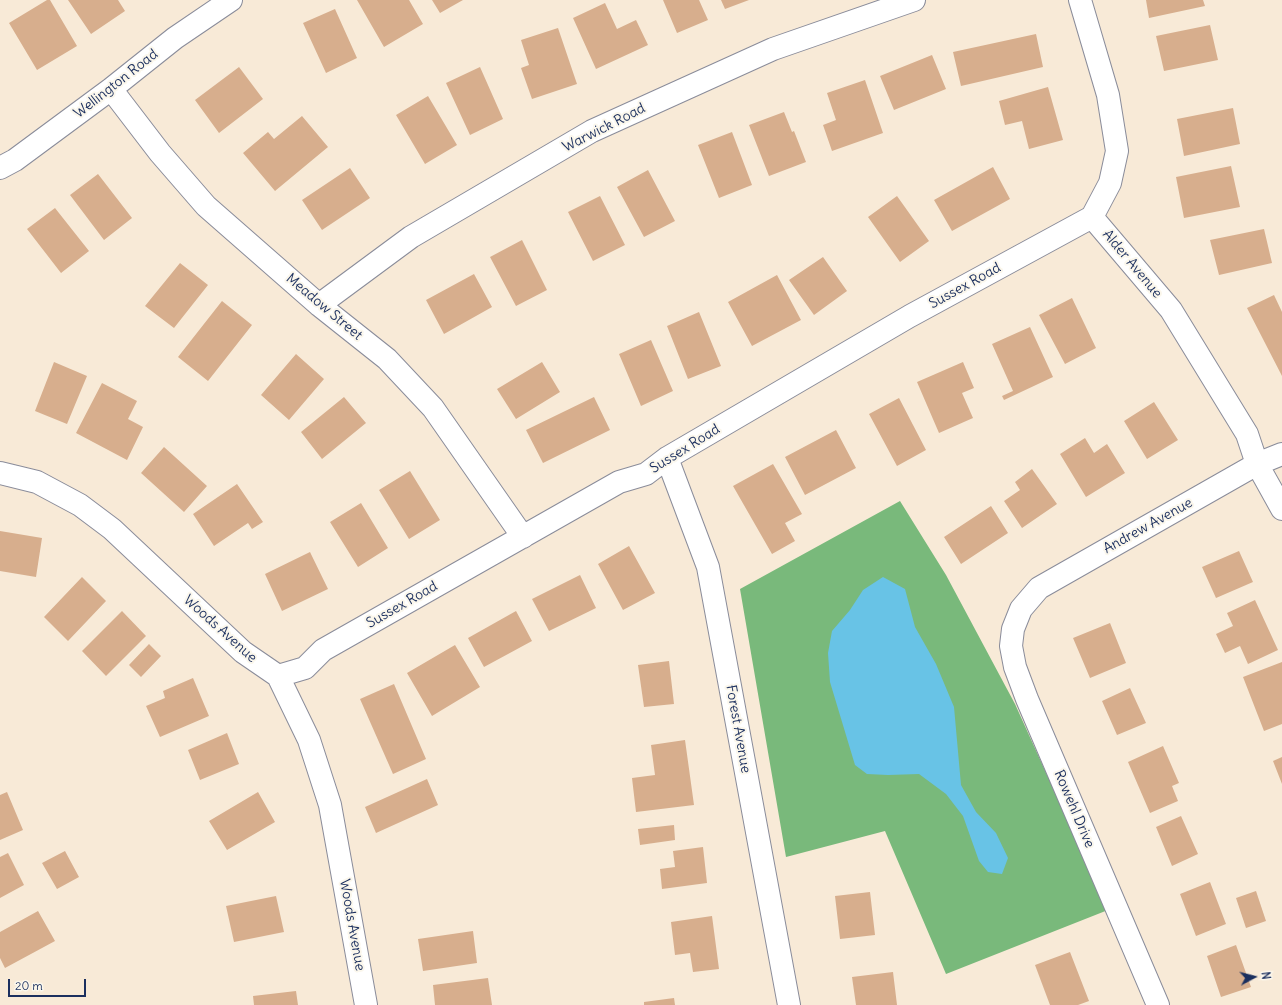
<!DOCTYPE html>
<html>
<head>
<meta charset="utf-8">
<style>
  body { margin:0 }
  #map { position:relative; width:1282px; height:1005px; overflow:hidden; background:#f8ead7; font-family:Delius,sans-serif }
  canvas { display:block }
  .north { position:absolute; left:1234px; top:957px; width:40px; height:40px; -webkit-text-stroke:3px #fbf7ec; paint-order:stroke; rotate:83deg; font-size:11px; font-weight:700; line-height:16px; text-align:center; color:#1b2f5e }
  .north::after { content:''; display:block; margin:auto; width:14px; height:18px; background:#1b2f5e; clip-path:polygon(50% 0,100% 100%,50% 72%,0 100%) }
  .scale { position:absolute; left:8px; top:979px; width:78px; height:18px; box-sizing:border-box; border:2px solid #1b2f5e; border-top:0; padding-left:5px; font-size:12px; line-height:14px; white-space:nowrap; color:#1b2f5e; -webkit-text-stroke:3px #fbf7ec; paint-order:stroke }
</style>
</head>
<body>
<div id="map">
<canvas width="1282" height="1005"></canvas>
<div class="north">N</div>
<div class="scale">20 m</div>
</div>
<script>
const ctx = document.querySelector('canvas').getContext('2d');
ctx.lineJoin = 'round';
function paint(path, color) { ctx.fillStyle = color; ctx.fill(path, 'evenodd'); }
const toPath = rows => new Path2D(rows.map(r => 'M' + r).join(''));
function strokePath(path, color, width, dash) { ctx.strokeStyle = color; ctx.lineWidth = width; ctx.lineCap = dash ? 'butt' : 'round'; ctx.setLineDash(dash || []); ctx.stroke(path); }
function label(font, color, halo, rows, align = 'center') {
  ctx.font = font + ' Delius,sans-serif'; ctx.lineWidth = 4; ctx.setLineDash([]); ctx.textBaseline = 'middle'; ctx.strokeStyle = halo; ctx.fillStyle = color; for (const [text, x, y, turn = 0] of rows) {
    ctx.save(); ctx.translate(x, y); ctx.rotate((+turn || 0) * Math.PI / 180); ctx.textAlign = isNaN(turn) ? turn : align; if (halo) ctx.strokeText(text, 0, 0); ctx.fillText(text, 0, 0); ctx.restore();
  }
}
paint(toPath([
  [900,501,946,575,1015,704,1108,910,946,974,885,831,786,857,740,589]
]), '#79b97b');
paint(toPath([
  [883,577,905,589,915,627,936,664,954,707,961,785,976,812,996,833,1008,858,1002,874,988,872,979,861,963,816,946,794,919,774,888,775,867,774,855,765,830,682,828,653,832,631,850,610,863,590]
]), '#68c3e6');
paint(toPath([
  [47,0,50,0,77,46,37,70,9,23],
  [68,0,118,0,125,11,91,34],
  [357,0,409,0,423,24,384,47],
  [432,0,463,0,440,13],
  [663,0,699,0,708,20,677,33],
  [721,0,749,0,725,9],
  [1146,0,1203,0,1205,6,1149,18],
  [605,3,617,29,636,20,648,45,596,69,573,18],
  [335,9,357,58,326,73,303,23],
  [1210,25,1218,60,1164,71,1156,36],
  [558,28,577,84,532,99,521,68,529,65,521,40],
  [1036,34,1043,67,961,86,953,52],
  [932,55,946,89,894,110,880,76],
  [239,67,263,99,219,133,195,100],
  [480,67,503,119,470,135,446,83],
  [865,80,883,133,832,151,823,125,836,120,827,93],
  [1048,87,1063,140,1029,149,1022,121,1005,125,999,101],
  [428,96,457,145,425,164,396,115],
  [1233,108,1240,144,1184,156,1177,119],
  [784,112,792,132,794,131,806,162,769,176,749,125],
  [302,116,328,147,275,191,243,153,268,132,274,139],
  [732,132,752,185,719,198,698,145],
  [1231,166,1240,207,1184,218,1176,177],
  [993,167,1010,199,952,231,934,200],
  [350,168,370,198,322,230,302,200],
  [648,170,675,221,644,237,617,187],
  [98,174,132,218,104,240,70,195],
  [600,196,625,245,593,261,568,212],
  [897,196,929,241,900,262,868,217],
  [55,208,89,251,61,273,27,229],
  [1264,229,1272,263,1219,275,1210,240],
  [522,240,547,290,516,306,490,257],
  [823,257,847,291,814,315,789,280],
  [180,263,208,285,174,328,145,306],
  [474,274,492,307,444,334,426,300],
  [777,275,801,320,752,346,728,302],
  [1274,295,1282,312,1282,376,1247,308],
  [1072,298,1096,348,1065,364,1039,315],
  [222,301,252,325,208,381,178,357],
  [699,312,721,366,688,379,667,326],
  [1030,327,1053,377,1004,400,1002,396,1013,391,992,344],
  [651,340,673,391,641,406,619,354],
  [296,354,324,379,289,420,261,395],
  [54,362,87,376,67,424,35,411],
  [542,362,560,392,516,419,497,389],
  [963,362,974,388,962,393,973,418,939,433,917,382],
  [102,383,137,401,128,419,143,427,127,460,76,433],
  [344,397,366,423,322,459,301,432],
  [594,397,610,430,543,463,526,430],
  [899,398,926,450,897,466,869,414],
  [1154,402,1178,440,1147,459,1124,421],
  [836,430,856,468,805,495,785,457],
  [1085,438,1094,453,1107,444,1125,473,1086,497,1060,454],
  [164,447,207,486,184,512,141,473],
  [773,464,802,514,785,523,795,541,772,554,733,486],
  [1032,469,1057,504,1022,528,1004,501,1020,490,1015,482],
  [410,471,440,520,409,539,379,490],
  [237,484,263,522,252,529,248,523,214,546,193,514],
  [361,503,388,548,358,567,330,522],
  [991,506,1008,533,961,564,944,537],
  [0,531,42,538,36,577,0,571],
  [629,546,655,593,623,610,598,564],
  [1239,551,1253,582,1216,598,1202,567],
  [310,552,328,589,282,611,265,574],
  [580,575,596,608,549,631,532,599],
  [82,577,106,601,68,641,44,617],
  [1255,600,1278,650,1248,664,1240,646,1225,653,1216,634,1233,626,1227,613],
  [122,611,146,636,106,676,82,651],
  [516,611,532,641,484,667,468,638],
  [1110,623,1126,663,1090,678,1073,638],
  [149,644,161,656,141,677,129,665],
  [455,645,480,687,432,716,407,673],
  [669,661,674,704,644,707,638,665],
  [1282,662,1282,724,1264,731,1243,677],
  [193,678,209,716,160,737,146,706,165,698,163,691],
  [394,684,426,759,393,774,360,699],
  [1130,688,1146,723,1117,735,1102,701],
  [227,733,239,764,200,780,188,750],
  [685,740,694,805,636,812,632,778,655,775,651,745],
  [1163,746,1179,783,1172,786,1178,801,1150,813,1128,762],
  [1282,757,1282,784,1273,761],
  [427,779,438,805,376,833,365,807],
  [7,792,23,830,0,840,0,795],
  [258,792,275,822,227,850,209,821],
  [1181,816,1198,854,1172,866,1156,827],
  [674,825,675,840,640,845,638,829],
  [703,847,707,883,662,889,660,869,675,867,673,851],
  [65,851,79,877,57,889,42,863],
  [8,853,24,885,0,898,0,857],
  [1210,882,1226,924,1196,936,1180,894],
  [1256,891,1266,921,1246,928,1236,898],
  [870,892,875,935,840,939,835,896],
  [276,896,284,932,234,942,226,906],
  [38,911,55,941,5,968,0,958,0,932],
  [712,916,719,969,693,972,690,953,675,955,671,922],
  [473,931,477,963,423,971,418,939],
  [1236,945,1251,987,1221,997,1207,956],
  [1070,952,1089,1001,1078,1005,1050,1005,1035,965],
  [893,972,897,1005,856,1005,852,977],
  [488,978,492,1005,435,1005,433,985],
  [296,991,298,1005,254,1005,253,996],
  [674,998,675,1005,644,1005,644,1002]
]), '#d7ae8d');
const minor = toPath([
  [1080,0,1108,95,1117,151,1110,183,1092,217,1171,310,1247,434,1257,464,1282,509],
  [111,89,160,153,206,206,319,305,387,359,433,408,523,537],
  [0,168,15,160,111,89,175,38,231,0],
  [319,305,411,237,592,131,773,49,914,0],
  [667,458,708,567,789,1005],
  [0,473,37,482,80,505,112,529,243,652,278,676,309,740,330,805,366,1005],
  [278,676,305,668,323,650,619,482,646,474,667,458,910,316,1092,217],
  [1158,1005,1027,699,1015,667,1011,646,1013,629,1021,609,1039,588,1257,464,1282,454]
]);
strokePath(minor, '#8a8c9a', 24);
strokePath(minor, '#fff', 22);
label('14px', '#1b2f5e', '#fbf7ec', [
  ["Wellington Road",116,84,-38],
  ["Warwick Road",604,128,-27],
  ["Alder Avenue",1132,264,50],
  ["Sussex Road",965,286,-29],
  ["Meadow Street",324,307,40],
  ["Sussex Road",685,449,-32],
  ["Andrew Avenue",1148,526,-29],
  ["Sussex Road",402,605,-30],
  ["Woods Avenue",220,629,42],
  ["Forest Avenue",738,729,80],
  ["Rowehl Drive",1074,809,67],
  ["Woods Avenue",352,925,80]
]);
</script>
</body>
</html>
